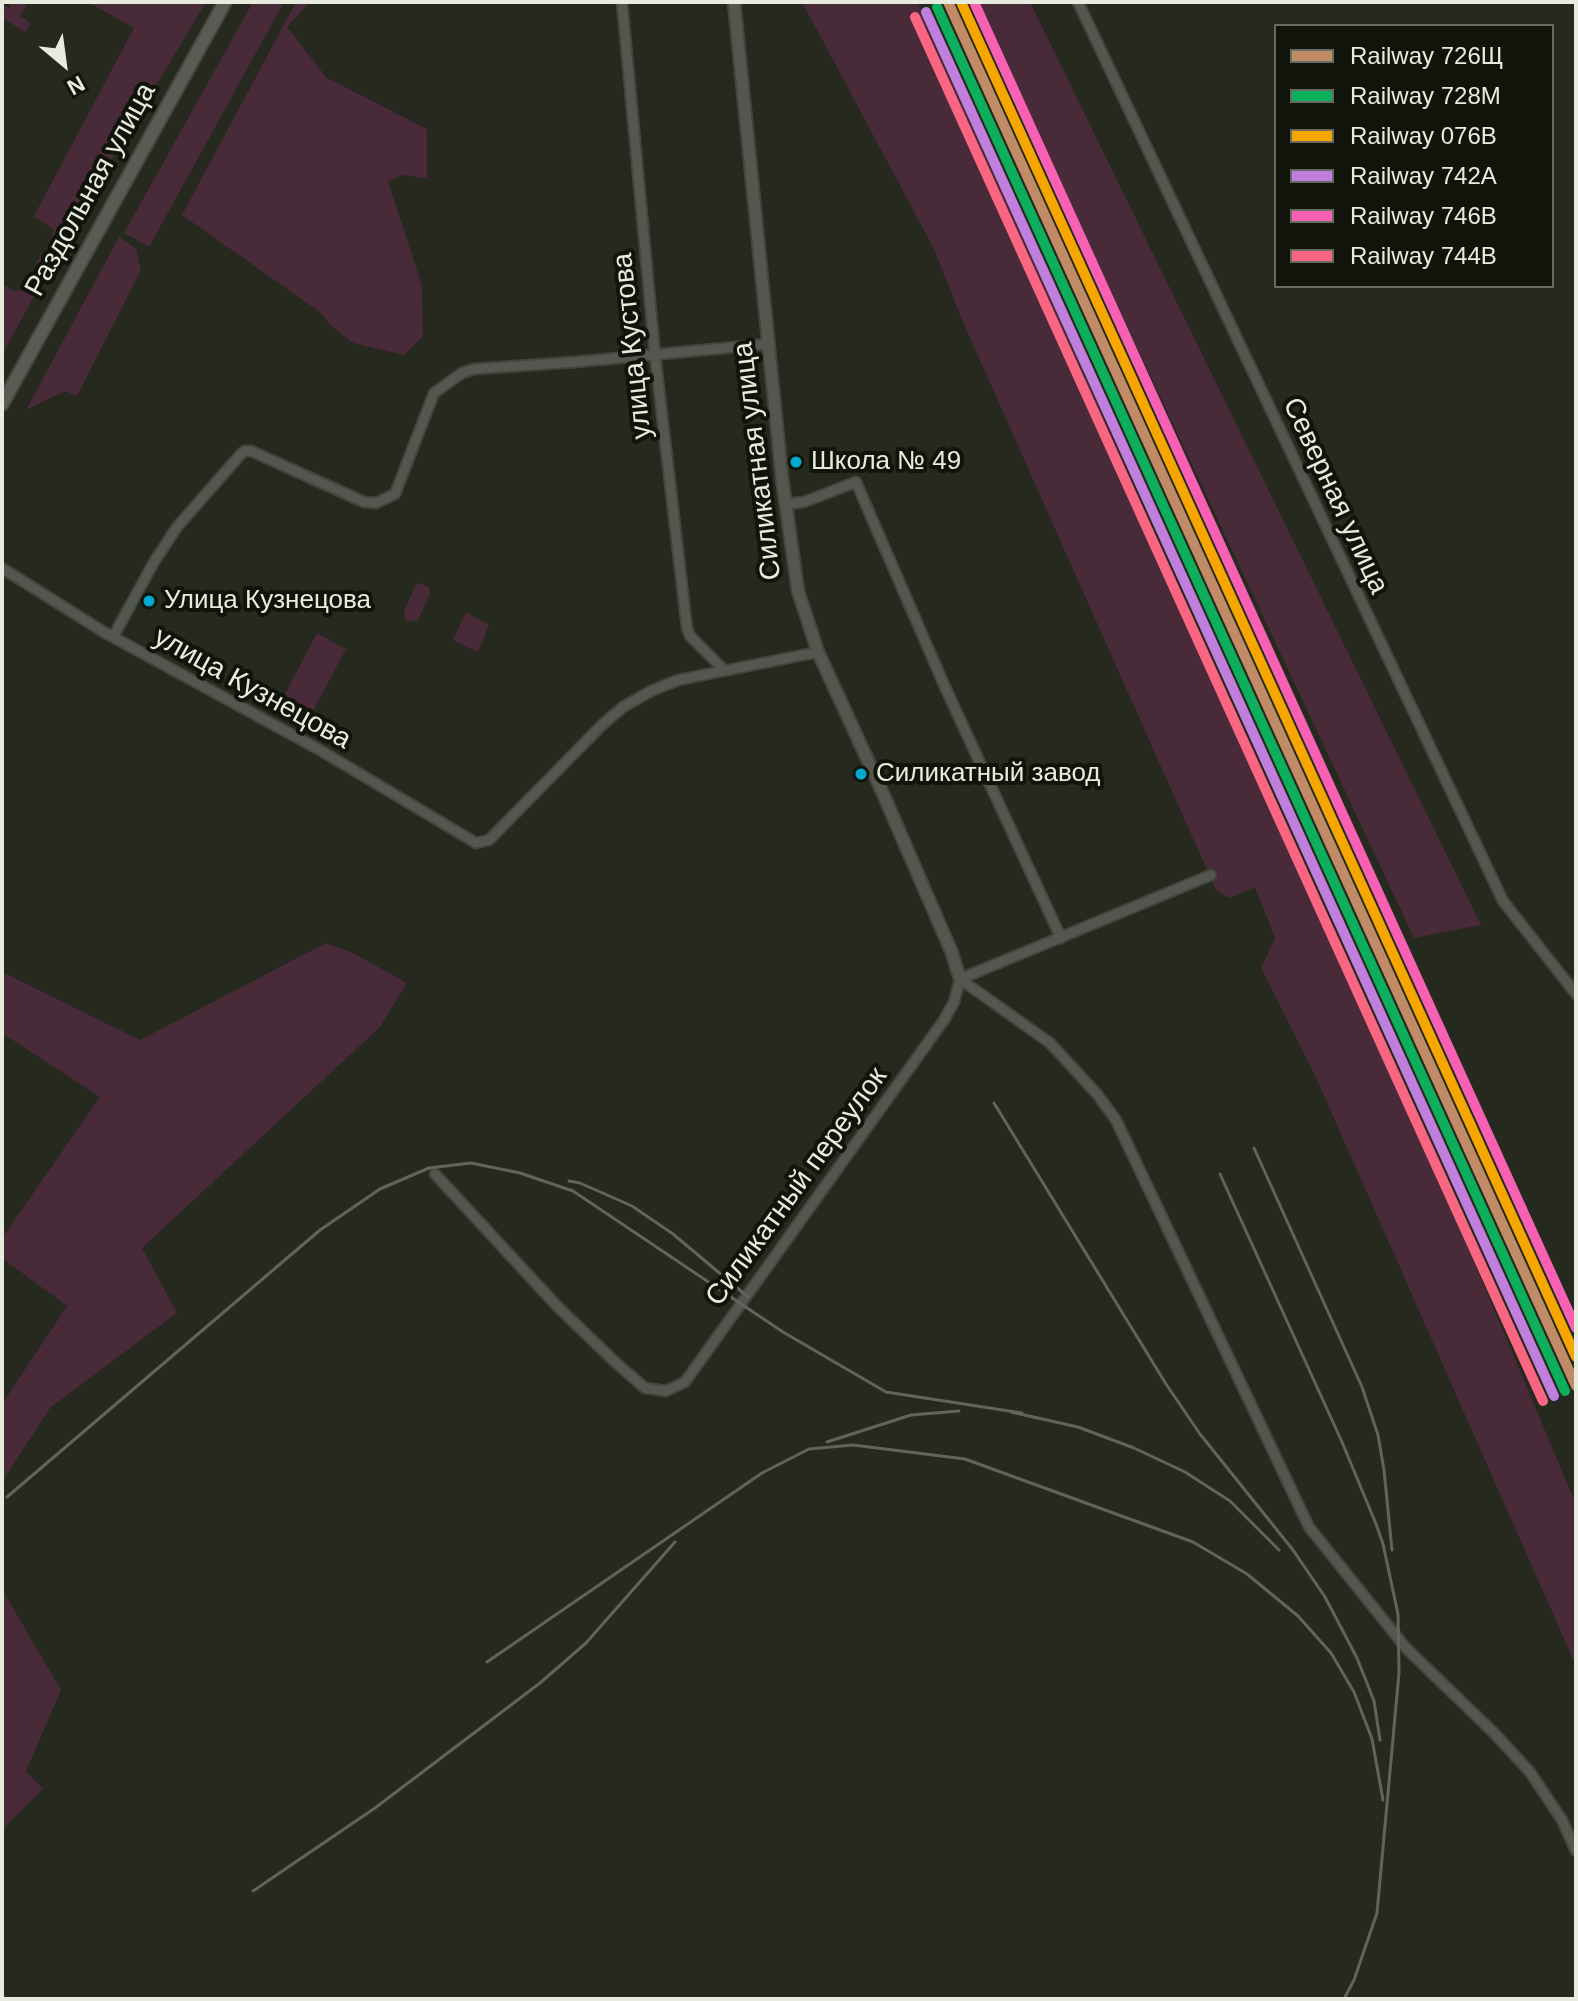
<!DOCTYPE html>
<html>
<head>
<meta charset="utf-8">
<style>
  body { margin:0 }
  #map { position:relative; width:1578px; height:2001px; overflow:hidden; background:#25291e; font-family:Helvetica,sans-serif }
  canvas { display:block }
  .frame { position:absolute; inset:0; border:4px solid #e7ecdf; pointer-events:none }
  .legend { position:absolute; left:1274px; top:24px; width:280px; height:264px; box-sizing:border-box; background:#11140b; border:2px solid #676a60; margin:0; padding:10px 14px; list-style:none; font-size:24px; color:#e7ecdf }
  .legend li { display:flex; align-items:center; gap:16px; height:40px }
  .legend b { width:40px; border:2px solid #676a60 }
  .north { position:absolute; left:24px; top:24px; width:80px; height:80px; -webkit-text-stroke:6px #11140b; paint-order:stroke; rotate:151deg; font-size:22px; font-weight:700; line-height:32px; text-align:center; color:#e7ecdf }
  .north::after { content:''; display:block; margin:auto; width:28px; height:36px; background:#e7ecdf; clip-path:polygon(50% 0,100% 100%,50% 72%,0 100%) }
</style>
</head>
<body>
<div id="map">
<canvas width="1578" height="2001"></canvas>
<div class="frame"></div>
<ul class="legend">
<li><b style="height:10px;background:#c18c65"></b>Railway 726Щ</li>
<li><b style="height:10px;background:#0daf5c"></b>Railway 728М</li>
<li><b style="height:10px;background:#f7a600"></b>Railway 076В</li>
<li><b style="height:10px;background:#c07fdc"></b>Railway 742А</li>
<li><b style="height:10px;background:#f860b3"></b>Railway 746В</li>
<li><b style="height:10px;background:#fa6682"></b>Railway 744В</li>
</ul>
<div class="north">N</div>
</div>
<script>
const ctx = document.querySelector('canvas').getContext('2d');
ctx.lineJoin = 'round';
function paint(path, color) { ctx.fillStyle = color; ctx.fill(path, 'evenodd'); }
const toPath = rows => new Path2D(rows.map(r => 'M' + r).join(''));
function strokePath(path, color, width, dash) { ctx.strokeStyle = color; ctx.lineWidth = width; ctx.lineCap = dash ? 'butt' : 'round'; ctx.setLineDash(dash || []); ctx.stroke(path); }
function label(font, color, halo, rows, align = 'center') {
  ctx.font = font + ' Helvetica,sans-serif'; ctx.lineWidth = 8; ctx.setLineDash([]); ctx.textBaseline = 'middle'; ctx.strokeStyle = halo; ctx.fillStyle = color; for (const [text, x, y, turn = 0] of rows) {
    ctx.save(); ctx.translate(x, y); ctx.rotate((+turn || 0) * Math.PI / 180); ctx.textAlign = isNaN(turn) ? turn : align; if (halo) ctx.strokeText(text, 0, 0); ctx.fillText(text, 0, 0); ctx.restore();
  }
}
paint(toPath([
  [13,2,29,2,20,16,31,23,25,32,4,19,2,4,9,8],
  [88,2,206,2,57,252,47,247,54,230,34,216,134,28],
  [253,2,284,2,149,247,124,233],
  [296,2,310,2,287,27,327,78,427,129,427,179,404,175,388,181,422,286,423,336,404,355,353,343,330,325,320,312,182,215],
  [802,2,917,2,943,55,1395,1075,1576,1504,1576,1666,1314,1073,1261,968,1275,938,1255,887,1229,898,1216,890,962,320,934,249],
  [975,2,1030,2,1481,925,1414,938],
  [119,237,136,248,141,270,77,396,65,391,26,410],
  [40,256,52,263,2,355,2,284,15,291,30,289,41,268,36,264],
  [421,583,429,587,430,594,418,620,410,622,405,620,404,612,415,586],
  [466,612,489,625,478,652,453,640],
  [317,633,346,649,313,711,284,696],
  [326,943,351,952,407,983,380,1027,142,1248,177,1313,50,1408,2,1482,2,1404,67,1306,2,1258,2,1238,100,1097,2,1033,2,972,140,1040],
  [2,1589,61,1690,26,1771,43,1789,2,1830]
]), '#492a38');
const minor = toPath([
  [622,2,655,355,687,628,690,636,724,670],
  [1078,2,1503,901,1576,994],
  [785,504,804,502,856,482,945,687,1061,938],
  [2,568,102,631,318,749,476,843,489,840,602,725,623,707,651,691,678,680,818,652],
  [113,637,154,562,177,527,241,454,245,451,251,451,364,502,376,503,395,494,434,393,462,373,474,369,575,362,768,344],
  [960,979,1050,1043,1097,1094,1116,1120,1309,1527,1406,1648,1495,1734,1530,1772,1562,1820,1576,1851],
  [960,979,1211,875],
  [435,1174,557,1306,616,1363,645,1388,666,1391,685,1382,944,1020,954,1002,960,979]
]);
const tertiary = toPath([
  [734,2,782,478,798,591,818,652,881,789,952,953,960,979]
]);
const secondary = toPath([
  [2,404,225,2]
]);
strokePath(minor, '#41453b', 13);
strokePath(tertiary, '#41453b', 15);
strokePath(secondary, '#41453b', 16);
strokePath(minor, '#54574f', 9);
strokePath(tertiary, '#54574f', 11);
strokePath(secondary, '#5a5b54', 12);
strokePath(toPath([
  [994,1103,1166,1384,1200,1434,1293,1550,1325,1597,1357,1658,1374,1701,1380,1740],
  [1254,1148,1362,1387,1378,1435,1384,1470,1392,1550],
  [1220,1174,1342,1442,1376,1524,1383,1544,1398,1614,1399,1673,1377,1913,1354,1980,1344,1999],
  [569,1181,580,1183,632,1206,673,1234,748,1297],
  [1011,1412,1078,1427,1134,1448,1185,1472,1230,1501,1279,1550],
  [827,1442,911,1415,959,1411],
  [7,1497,320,1230,380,1189,429,1168,471,1163,520,1173,573,1191,783,1332,886,1392,1022,1413],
  [487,1662,762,1473,809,1449,853,1445,965,1459,1193,1542,1247,1574,1298,1616,1331,1653,1354,1692,1372,1739,1383,1800],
  [253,1891,375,1808,540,1683,586,1643,675,1542]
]), '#61645c', 3);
strokePath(toPath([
  [948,2,1576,1386]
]), '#c18c65', 10);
strokePath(toPath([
  [937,7,1565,1391]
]), '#0daf5c', 10);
strokePath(toPath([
  [961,2,1576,1357]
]), '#f7a600', 10);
strokePath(toPath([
  [926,12,1554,1396]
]), '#c07fdc', 10);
strokePath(toPath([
  [974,2,1576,1328]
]), '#f860b3', 10);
strokePath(toPath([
  [915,17,1543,1401]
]), '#fa6682', 10);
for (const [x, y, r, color] of [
  [796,462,7,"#00a9ce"],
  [149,601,7,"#00a9ce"],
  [861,774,7,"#00a9ce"]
]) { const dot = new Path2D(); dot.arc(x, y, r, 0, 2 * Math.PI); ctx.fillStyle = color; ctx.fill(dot); strokePath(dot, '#11140b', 3); }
label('26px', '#e7ecdf', '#11140b', [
  ["Школа № 49",811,462],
  ["Улица Кузнецова",164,601],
  ["Силикатный завод",876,774]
], 'left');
label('28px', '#e7ecdf', '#11140b', [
  ["Раздольная улица",91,190,-61],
  ["улица Кустова",633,346,-96],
  ["Силикатная улица",758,461,-97],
  ["Северная улица",1335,496,65],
  ["улица Кузнецова",252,689,29],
  ["Силикатный переулок",797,1187,-54]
]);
</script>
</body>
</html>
